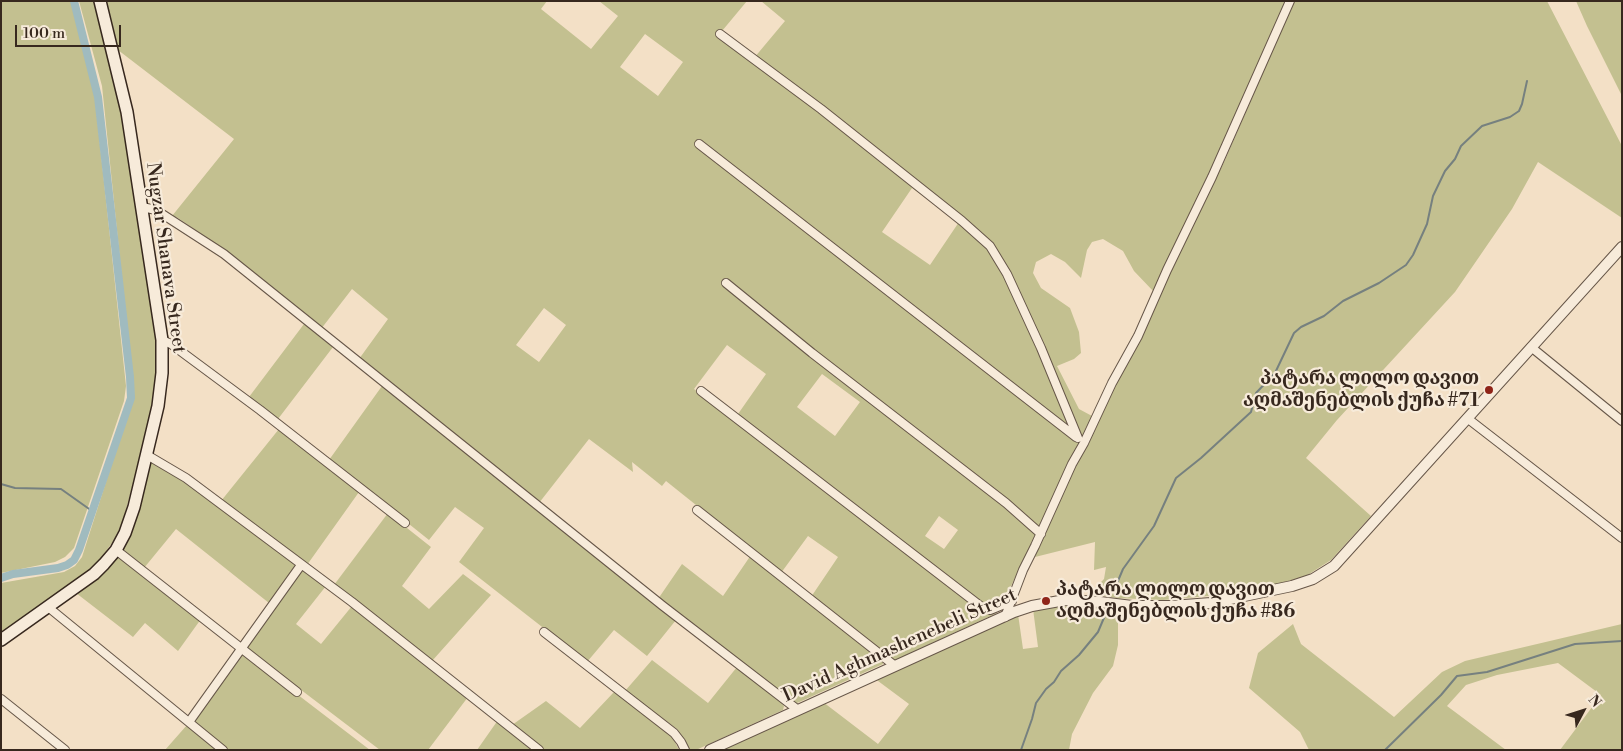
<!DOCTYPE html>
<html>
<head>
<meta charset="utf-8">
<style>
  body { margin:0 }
  #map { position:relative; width:1623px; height:751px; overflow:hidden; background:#f3e0c6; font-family:"Libre Bodoni",serif }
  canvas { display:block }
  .frame { position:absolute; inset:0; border:2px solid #37281e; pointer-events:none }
  .north { position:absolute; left:1558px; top:686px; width:50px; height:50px; -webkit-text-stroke:4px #f7ebda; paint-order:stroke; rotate:50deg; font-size:14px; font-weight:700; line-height:20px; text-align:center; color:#37281e }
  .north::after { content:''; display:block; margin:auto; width:18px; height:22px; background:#37281e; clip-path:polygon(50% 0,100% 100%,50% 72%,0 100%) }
  .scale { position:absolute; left:15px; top:25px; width:106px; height:22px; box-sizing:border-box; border:2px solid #37281e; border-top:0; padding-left:6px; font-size:15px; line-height:18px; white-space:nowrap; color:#37281e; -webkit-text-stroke:4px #f7ebda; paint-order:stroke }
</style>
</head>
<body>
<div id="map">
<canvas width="1623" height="751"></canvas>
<div class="frame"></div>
<div class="north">N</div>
<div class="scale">100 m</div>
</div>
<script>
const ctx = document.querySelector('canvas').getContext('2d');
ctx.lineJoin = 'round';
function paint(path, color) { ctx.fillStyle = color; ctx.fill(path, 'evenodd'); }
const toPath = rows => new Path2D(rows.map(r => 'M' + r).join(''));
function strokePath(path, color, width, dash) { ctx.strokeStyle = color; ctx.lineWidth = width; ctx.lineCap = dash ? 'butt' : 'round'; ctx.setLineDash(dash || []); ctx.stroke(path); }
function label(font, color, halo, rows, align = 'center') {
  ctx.font = font + ' "Libre Bodoni","Noto Serif Georgian",serif'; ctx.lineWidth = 4.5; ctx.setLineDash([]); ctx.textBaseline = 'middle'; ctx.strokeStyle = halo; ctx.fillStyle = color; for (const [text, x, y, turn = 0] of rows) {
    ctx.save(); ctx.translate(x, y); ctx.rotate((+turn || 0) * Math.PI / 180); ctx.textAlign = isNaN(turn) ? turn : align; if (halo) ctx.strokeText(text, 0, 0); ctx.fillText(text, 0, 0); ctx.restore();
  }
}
paint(toPath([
  [1,1,72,1,94,89,126,386,124,401,74,548,65,557,55,562,1,573],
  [79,1,96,1,121,103,155,321,158,352,155,401,124,517,116,537,104,554,92,568,1,634,1,583,64,572,75,566,82,557,134,394,102,86],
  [104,1,547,1,541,9,591,49,618,16,599,1,747,1,722,31,754,58,785,21,761,1,1287,1,1211,175,1154,292,1134,271,1123,251,1103,239,1092,242,1087,250,1081,278,1065,262,1051,254,1036,262,1033,273,1041,288,1070,308,1079,332,1081,353,1074,359,1057,366,1079,409,1092,416,1003,603,992,607,985,606,738,414,766,374,727,345,694,389,981,611,997,613,893,661,811,597,838,557,808,536,781,573,666,481,662,486,632,462,633,472,589,439,539,503,359,359,388,319,352,289,321,329,228,252,178,218,172,216,234,139,118,50,115,46],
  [645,34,683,62,658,96,620,67],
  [912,188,959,222,930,265,882,232],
  [544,308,566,325,539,362,516,345],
  [822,374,860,402,835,436,797,407],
  [939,516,958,530,944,549,925,536],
  [1294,1,1547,1,1622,146,1622,218,1538,162,1512,209,1455,292,1337,420,1306,458,1371,516,1331,560,1306,576,1278,584,1231,594,1163,600,1117,598,1090,593,1104,579,1106,567,1094,570,1095,542,1035,557,1050,514,1098,421,1225,160],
  [1576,1,1622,1,1622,96,1587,26],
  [304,324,333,347,278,419,249,397],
  [382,386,676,620,647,656,614,630,587,662,459,562,484,528,455,507,429,540,329,460],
  [279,429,359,492,307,565,221,501],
  [149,460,185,481,297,565,269,603,176,529,144,568,122,550],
  [388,513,431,547,402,586,429,609,463,574,491,595,432,661,334,585],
  [118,554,201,619,178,651,145,623,133,637,76,593,100,576],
  [751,555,882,659,883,664,795,704,658,599,682,564,723,596],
  [302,569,326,586,296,624,321,644,352,606,468,697,428,750,380,750,246,648],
  [1089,606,1118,610,1118,645,1113,666,1093,693,1072,734,1069,750,720,750,823,702,878,744,909,704,874,678,1018,614,1023,649,1038,647,1033,609,1046,607],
  [1293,624,1301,644,1394,717,1442,672,1465,661,1622,624,1622,750,1560,750,1601,695,1558,663,1497,675,1466,685,1447,706,1506,750,1309,750,1300,732,1249,688,1258,653],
  [242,652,370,750,227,750,192,721],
  [652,660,708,703,737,667,780,701,784,706,783,710,696,750,688,750,684,740,677,729,625,691],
  [614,692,671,734,679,750,544,750,512,725,546,701,580,728],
  [498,720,535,750,477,750],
  [187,725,218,750,165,750]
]), '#c3c090');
strokePath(toPath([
  [1,484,15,488,61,489,92,511],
  [1115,588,1123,569,1154,526,1176,478,1201,458,1251,412,1256,393,1275,373,1294,333,1301,327,1324,316,1343,301,1379,283,1406,265,1413,255,1427,224,1433,196,1445,171,1455,159,1461,146,1482,126,1510,117,1519,111,1522,104,1527,81],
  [1021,750,1032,719,1036,703,1046,689,1054,682,1061,671,1079,655,1098,632,1106,613],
  [1385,750,1441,695,1457,676,1487,672,1575,644,1622,641]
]), '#76807f', 2);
strokePath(toPath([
  [1,578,13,574,58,568,67,565,74,560,79,550,131,398,130,377,98,97,74,1]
]), '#a0bbbf', 8);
const minor = toPath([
  [720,34,821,109,962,221,990,246,1007,274,1041,348,1078,438],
  [699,144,1076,437],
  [142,207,156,210,224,254,663,606,798,710],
  [726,283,812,353,1006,503,1041,534],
  [162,340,171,344,260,410,405,523],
  [1531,347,1622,421],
  [701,391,983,608,990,610,995,608,1012,601],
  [1467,418,1622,538],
  [147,455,186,478,352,602,539,750],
  [697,510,895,666],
  [116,550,297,692],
  [48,607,223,750],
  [1005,617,1023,570,1035,546,1072,464,1084,443,1112,383,1138,336,1167,270,1212,177,1290,1],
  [544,632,674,733,681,742,685,750],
  [1,699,65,750],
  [189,722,301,565]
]);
const tertiary = toPath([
  [710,750,1014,612,1032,606,1065,600,1100,602,1132,606,1171,606,1211,603,1292,586,1313,579,1334,566,1622,247]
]);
const secondary = toPath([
  [1,640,94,574,104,564,116,550,125,533,134,507,158,406,162,373,162,340,127,112,100,1]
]);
strokePath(minor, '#665648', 10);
strokePath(tertiary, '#665648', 12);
strokePath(secondary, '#37281e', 14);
strokePath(minor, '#f7ebda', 8);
strokePath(tertiary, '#f7ebda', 10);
strokePath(secondary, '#f7ebda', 11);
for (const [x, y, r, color] of [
  [1489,390,5,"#8f2418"],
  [1046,601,5,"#8f2418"]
]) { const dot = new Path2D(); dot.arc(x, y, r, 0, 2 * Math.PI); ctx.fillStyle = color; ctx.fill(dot); strokePath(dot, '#f7ebda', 2); }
label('19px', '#37281e', '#f7ebda', [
  ["Nugzar Shanava Street",165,258,82],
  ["David Aghmashenebeli Street",900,646,-24]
]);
label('bold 19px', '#37281e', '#f7ebda', [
  ["პატარა ლილო დავით",1479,379],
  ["აღმაშენებლის ქუჩა #71",1479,401],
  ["პატარა ლილო დავით",1056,590,"left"],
  ["აღმაშენებლის ქუჩა #86",1056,612,"left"]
], 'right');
</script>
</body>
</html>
